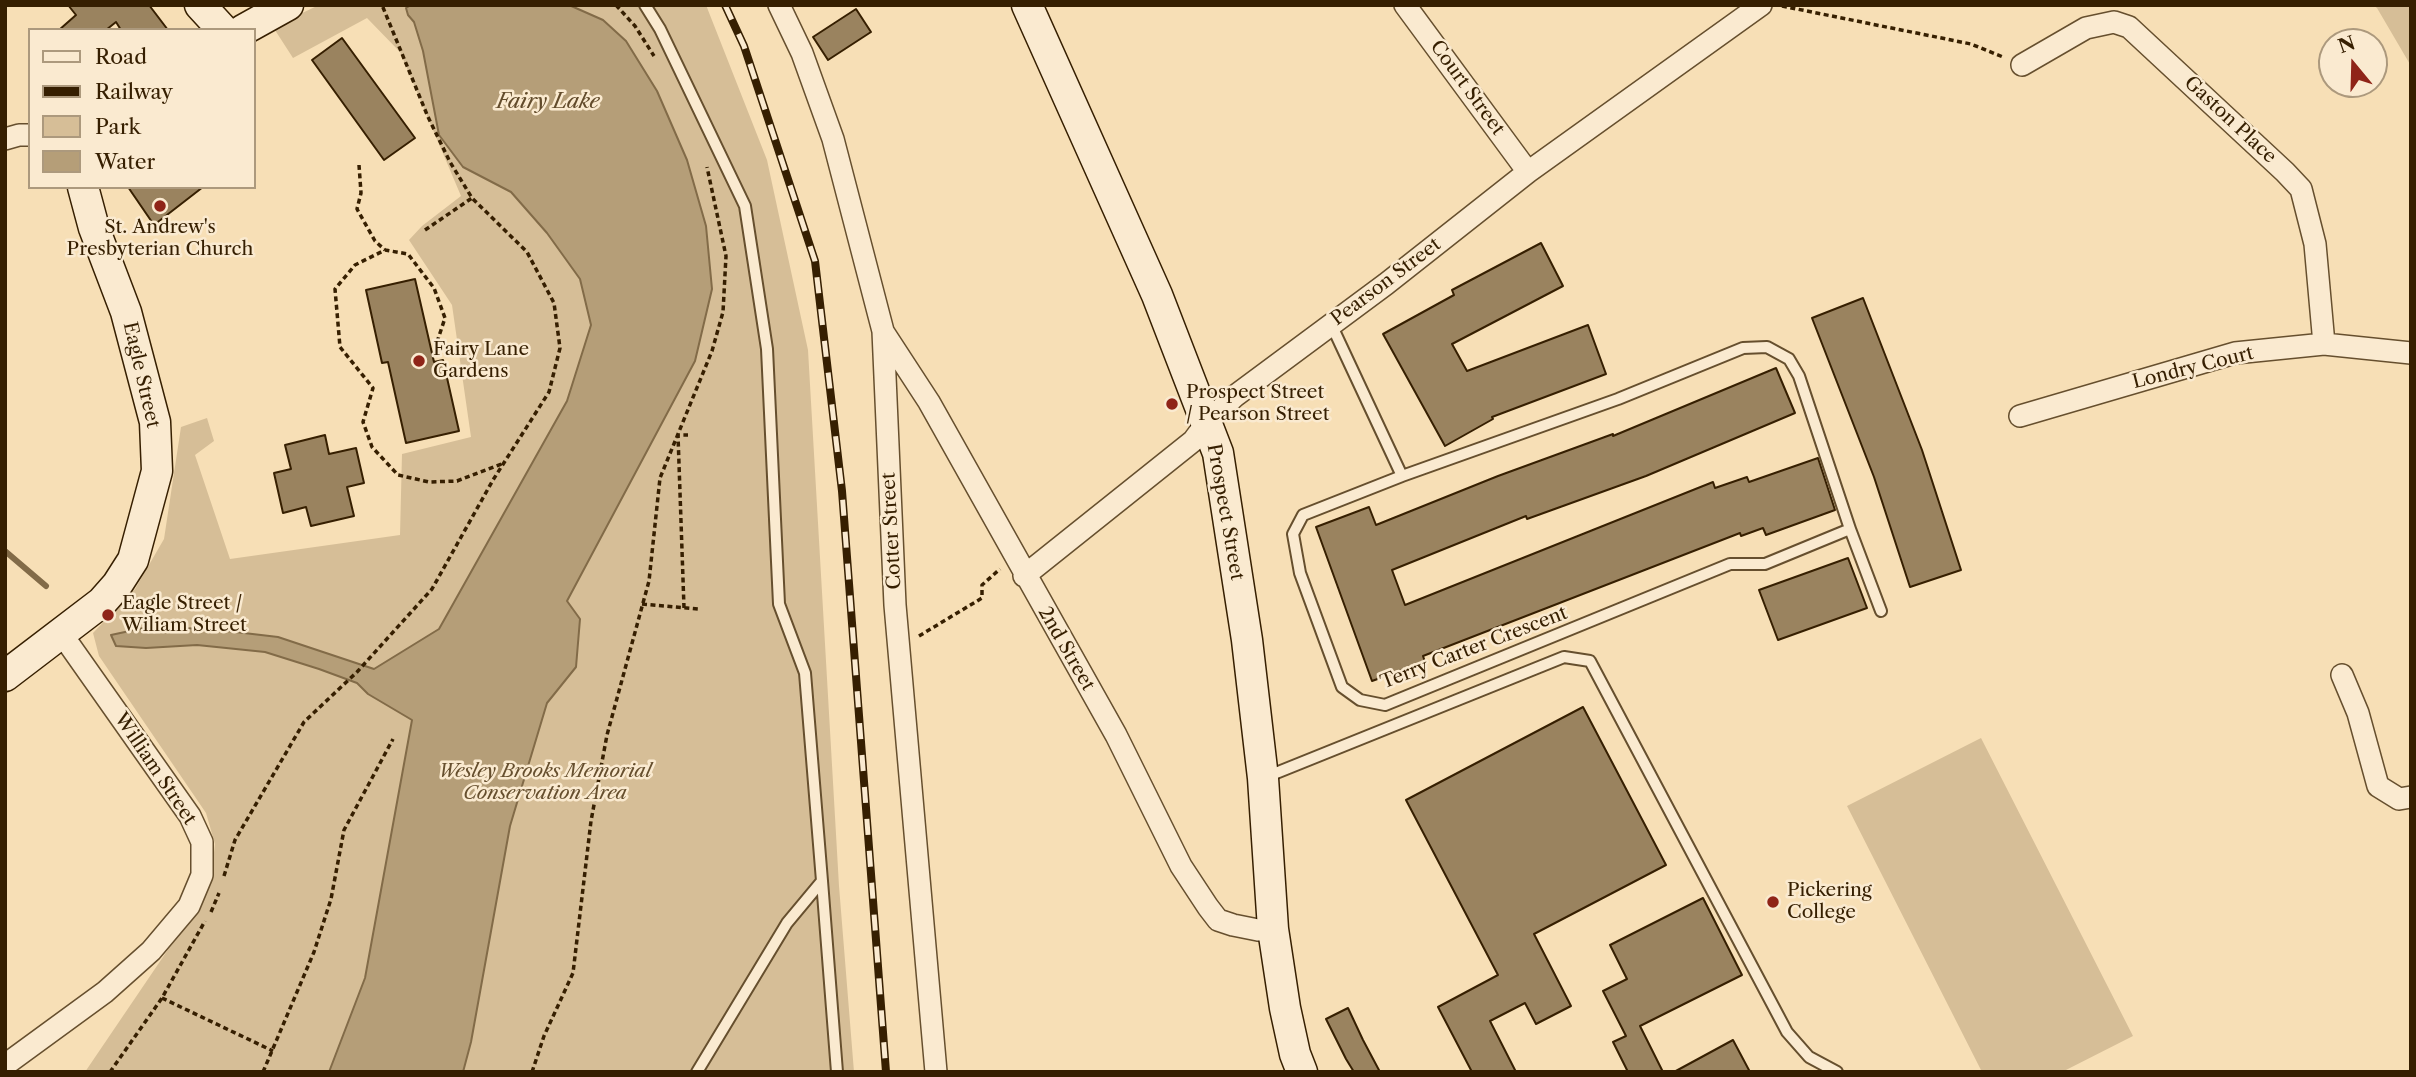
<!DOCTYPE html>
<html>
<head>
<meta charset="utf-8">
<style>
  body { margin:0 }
  #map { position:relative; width:2416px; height:1077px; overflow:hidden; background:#f7dfb6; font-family:"Libre Caslon Text",serif }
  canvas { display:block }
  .frame { position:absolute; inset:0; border:7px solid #361f01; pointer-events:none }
  .legend { position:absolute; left:28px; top:28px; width:228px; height:161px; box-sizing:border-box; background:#faead0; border:2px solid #ac997d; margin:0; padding:9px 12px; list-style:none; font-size:21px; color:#361f01 }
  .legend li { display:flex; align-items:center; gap:14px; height:35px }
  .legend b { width:35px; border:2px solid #ac997d }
  .north { position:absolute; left:2318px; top:28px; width:70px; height:70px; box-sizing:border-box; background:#faead0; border:2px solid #ac997d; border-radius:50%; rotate:341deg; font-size:19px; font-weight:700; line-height:28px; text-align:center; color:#361f01 }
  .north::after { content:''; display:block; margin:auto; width:24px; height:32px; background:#8f2418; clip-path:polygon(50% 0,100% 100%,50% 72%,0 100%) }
</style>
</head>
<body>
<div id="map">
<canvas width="2416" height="1077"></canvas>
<div class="frame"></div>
<ul class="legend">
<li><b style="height:9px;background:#faead0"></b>Road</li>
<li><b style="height:9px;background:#361f01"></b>Railway</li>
<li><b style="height:19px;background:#d6be97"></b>Park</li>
<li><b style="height:19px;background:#b59e78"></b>Water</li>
</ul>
<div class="north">N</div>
</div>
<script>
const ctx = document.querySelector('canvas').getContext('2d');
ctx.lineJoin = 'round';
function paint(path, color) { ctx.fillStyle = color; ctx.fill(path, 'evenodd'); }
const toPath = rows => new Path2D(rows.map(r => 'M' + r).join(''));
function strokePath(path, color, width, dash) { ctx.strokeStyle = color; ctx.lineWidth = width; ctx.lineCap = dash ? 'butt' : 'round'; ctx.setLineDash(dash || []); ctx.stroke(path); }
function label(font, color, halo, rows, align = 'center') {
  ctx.font = font + ' "Libre Caslon Text",serif'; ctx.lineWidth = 5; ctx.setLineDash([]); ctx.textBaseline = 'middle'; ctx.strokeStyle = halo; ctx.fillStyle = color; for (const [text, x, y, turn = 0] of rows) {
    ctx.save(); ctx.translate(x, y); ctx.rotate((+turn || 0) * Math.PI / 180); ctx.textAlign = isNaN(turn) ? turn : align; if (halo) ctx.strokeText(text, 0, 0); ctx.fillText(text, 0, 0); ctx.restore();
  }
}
paint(toPath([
  [319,5,706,5,767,160,808,350,839,886,854,1072,85,1072,184,926,210,885,215,844,206,813,99,656,93,633,135,589,164,539,181,427,207,418,214,441,195,455,230,559,400,535,402,454,471,437,452,305,409,240,422,226,461,196,400,52,367,18,293,58,273,27],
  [2373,5,2411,5,2411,66,2377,8],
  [1981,738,2133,1036,2062,1072,1982,1072,1847,806]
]), '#d6be97');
const water = toPath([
  [411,5,569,5,603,20,626,41,657,91,687,160,706,226,712,289,695,361,567,601,580,619,576,667,547,703,510,826,471,1042,463,1072,329,1072,365,978,412,720,368,694,357,683,319,669,265,652,197,645,146,648,116,646,111,635,148,627,210,629,278,637,374,669,439,629,567,401,591,325,580,279,547,233,511,192,463,167,439,135,423,51,414,22,408,15,406,8,411,5]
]);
paint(water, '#b59e78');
strokePath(water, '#826b48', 2);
strokePath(toPath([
  [5,551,46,586]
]), '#826b48', 6);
const building = toPath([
  [68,5,149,5,168,30,121,30,116,22,106,30,59,30,76,15,68,5],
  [856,9,871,32,828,60,813,37,856,9],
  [342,38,415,138,384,160,312,60,342,38],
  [128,187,203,187,154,225,128,187],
  [1541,243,1563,286,1452,344,1467,371,1588,325,1606,374,1492,417,1493,419,1445,446,1383,334,1454,295,1452,290,1541,243],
  [415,279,434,362,443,360,459,431,406,443,388,362,382,363,366,290,415,279],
  [1863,298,1922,450,1961,570,1910,587,1874,477,1812,318,1863,298],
  [1776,368,1795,413,1646,476,1527,519,1526,516,1392,570,1405,605,1713,482,1715,488,1747,477,1749,482,1818,458,1835,510,1766,535,1763,528,1741,536,1740,533,1423,656,1425,662,1372,681,1316,527,1369,507,1376,525,1498,476,1613,434,1613,436,1776,368],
  [325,435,329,454,356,448,364,483,347,487,354,516,311,526,306,507,283,513,274,473,291,469,285,445,325,435],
  [1848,558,1867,608,1778,640,1759,590,1848,558],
  [1583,707,1666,865,1534,934,1571,1006,1536,1024,1525,1003,1490,1021,1516,1072,1472,1072,1438,1007,1498,975,1406,800,1583,707],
  [1703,898,1742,975,1640,1026,1663,1072,1628,1072,1613,1042,1626,1036,1603,991,1627,979,1610,945,1703,898],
  [1348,1008,1363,1040,1380,1072,1354,1072,1346,1059,1326,1019,1348,1008],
  [1733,1040,1750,1072,1674,1072,1733,1040]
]);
paint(building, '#9a835f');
strokePath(building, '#361f01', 2);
const lane = toPath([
  [645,5,660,29,745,206,767,349,779,604,805,673,822,881,787,923,697,1072],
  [1331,324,1402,476],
  [1850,529,1765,564,1730,564,1385,705,1360,700,1342,687,1300,573,1293,534,1303,515,1402,476,1618,399,1743,348,1767,347,1789,359,1799,376,1850,529,1881,611],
  [1266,777,1564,657,1590,661,1787,1032,1809,1057,1837,1072],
  [822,881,837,1072]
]);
const street = toPath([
  [779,5,802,53,833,139,883,331,895,605,936,1072],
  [1405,5,1528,172],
  [2022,65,2086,28,2114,22,2129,27,2285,172,2301,189,2315,244,2324,344],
  [5,139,19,135,30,135],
  [884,333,929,402,1116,735,1181,866,1208,907,1218,920,1233,925,1258,930,1273,929],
  [2020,416,2235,353,2324,344,2411,353],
  [1024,576,1193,441,1207,422,1235,396,1386,284,1528,172,1761,5],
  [2342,675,2358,713,2378,786,2399,799,2411,797],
  [5,1065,105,992,151,951,189,906,202,875,202,842,190,816,61,633]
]);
const secondary = toPath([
  [200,5,223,30],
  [1027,5,1157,295,1218,453,1247,640,1263,778,1273,929,1285,1008,1295,1054,1302,1072],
  [243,30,288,5],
  [5,676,102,602,117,585,133,560,157,471,155,422,126,312,94,228,83,187]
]);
strokePath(lane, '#664f2e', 14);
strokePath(street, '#664f2e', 24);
strokePath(secondary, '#361f01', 33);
strokePath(toPath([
  [616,5,635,26,654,56],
  [1782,6,1971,44,2003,57],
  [359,165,361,193,357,209,375,241,385,250],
  [425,230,472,198],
  [437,342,445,318,434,288,408,254,385,250,355,265,335,289,340,347,373,388,363,422,372,447,398,475,429,482,457,481,504,463],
  [642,604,698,609],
  [684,608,678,435,688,435],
  [919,636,982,598,982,585,1000,569],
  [224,876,235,840,304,722,357,672,432,589,493,480,549,392,560,348,554,303,527,252,472,198,450,162,428,117,382,5],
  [211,912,219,893],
  [162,998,273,1051],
  [110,1072,162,998,205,921],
  [263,1072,314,952,331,899,344,830,393,739],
  [532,1072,544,1036,573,973,591,821,607,735,649,581,660,478,712,351,723,312,726,256,707,167]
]), '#361f01', 3.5, [5, 3.5]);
strokePath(lane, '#faead0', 10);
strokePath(street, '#faead0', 21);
strokePath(secondary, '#faead0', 30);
const rail = toPath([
  [725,5,744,46,815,261,842,491,886,1072]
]);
strokePath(rail, '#361f01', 8);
strokePath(rail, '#faead0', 5, [16]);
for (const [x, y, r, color] of [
  [160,206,7,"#8f2418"],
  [419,361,7,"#8f2418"],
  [1172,404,7,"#8f2418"],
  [108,615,7,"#8f2418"],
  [1773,902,7,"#8f2418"]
]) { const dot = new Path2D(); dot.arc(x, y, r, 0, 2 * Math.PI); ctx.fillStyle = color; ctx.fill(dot); strokePath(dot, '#faead0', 2.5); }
label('19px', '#361f01', '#faead0', [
  ["Court Street",1467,88,54],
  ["Gaston Place",2230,120,43],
  ["Pearson Street",1386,282,-37],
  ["Londry Court",2193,368,-14],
  ["Eagle Street",141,375,77],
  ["Prospect Street",1225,512,80],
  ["Cotter Street",892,531,-93],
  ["Terry Carter Crescent",1474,648,-21],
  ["2nd Street",1066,649,60],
  ["William Street",155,769,56]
]);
label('19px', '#361f01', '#faead0', [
  ["St. Andrew's",160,228,"center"],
  ["Presbyterian Church",160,250,"center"],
  ["Fairy Lane",433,350],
  ["Gardens",433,372],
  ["Prospect Street",1186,393],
  ["/ Pearson Street",1186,415],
  ["Eagle Street /",122,604],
  ["Wiliam Street",122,626],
  ["Pickering",1787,891],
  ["College",1787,913]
], 'left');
label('italic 19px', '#664f2e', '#faead0', [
  ["Wesley Brooks Memorial",545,772],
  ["Conservation Area",545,794]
]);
label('italic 21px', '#624b2b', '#faead0', [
  ["Fairy Lake",548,102]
]);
</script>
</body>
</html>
